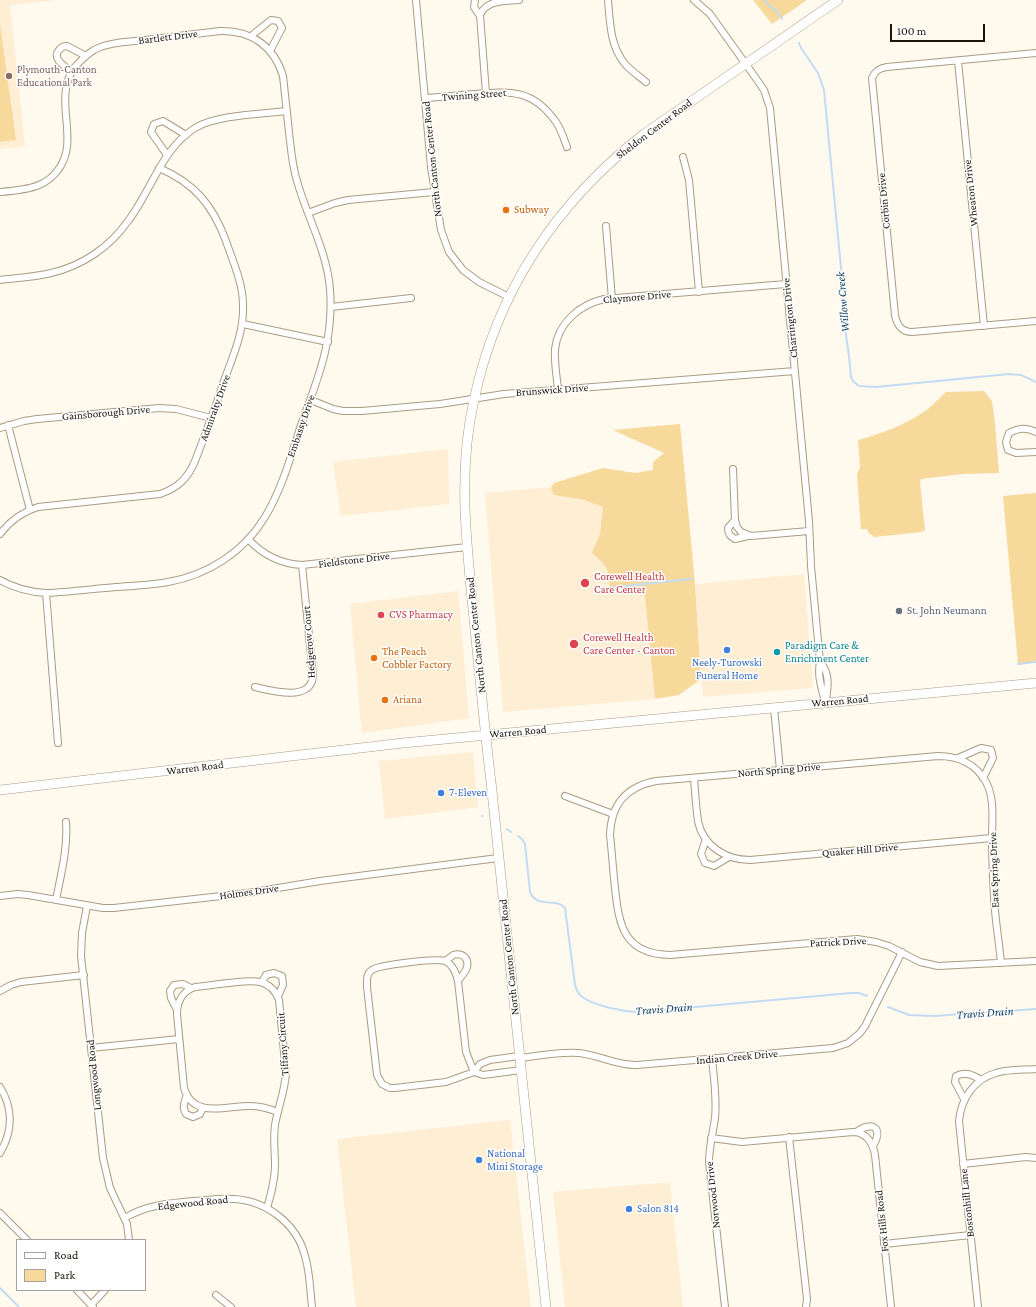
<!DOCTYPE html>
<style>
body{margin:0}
#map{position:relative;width:1036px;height:1307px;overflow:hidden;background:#fff9ee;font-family:"Crimson Pro",serif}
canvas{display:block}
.legend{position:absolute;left:16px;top:1239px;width:130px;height:52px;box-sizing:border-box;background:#fff;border:1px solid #a4a29e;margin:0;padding:5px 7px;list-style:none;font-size:12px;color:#1b160c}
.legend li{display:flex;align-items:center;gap:8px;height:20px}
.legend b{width:20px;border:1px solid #a4a29e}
.scale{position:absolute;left:890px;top:24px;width:95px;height:18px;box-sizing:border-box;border:2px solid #1b160c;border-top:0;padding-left:5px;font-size:12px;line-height:14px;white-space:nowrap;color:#1b160c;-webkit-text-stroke:3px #fff;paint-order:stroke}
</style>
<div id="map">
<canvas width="1036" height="1307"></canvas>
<ul class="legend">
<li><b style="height:5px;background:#fff"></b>Road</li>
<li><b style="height:11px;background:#f8d99c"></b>Park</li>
</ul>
<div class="scale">100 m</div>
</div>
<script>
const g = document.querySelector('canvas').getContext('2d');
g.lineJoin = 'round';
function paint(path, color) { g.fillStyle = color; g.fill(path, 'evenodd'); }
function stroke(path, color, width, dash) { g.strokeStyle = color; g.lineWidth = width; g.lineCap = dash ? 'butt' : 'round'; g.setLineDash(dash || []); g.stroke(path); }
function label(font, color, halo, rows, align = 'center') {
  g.font = font + ' "Crimson Pro",serif'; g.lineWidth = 3; g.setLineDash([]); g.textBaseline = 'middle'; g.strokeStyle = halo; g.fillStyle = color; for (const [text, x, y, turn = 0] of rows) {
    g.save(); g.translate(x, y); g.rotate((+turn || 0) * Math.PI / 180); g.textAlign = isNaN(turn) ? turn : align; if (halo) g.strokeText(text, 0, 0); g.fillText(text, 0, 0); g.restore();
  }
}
const built = new Path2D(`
 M 0,0 L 59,0 L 10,5 L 25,146 L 0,149 Z
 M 448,449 L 449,504 L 341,516 L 333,462 Z
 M 601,483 L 610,590 L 644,587 L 655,699 L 503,712 L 485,493 Z
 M 804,574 L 813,688 L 703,697 L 695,584 Z
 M 458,591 L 469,718 L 362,733 L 350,604 Z
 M 473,752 L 478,807 L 385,819 L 379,761 Z
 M 510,1120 L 531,1307 L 356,1307 L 337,1139 Z
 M 670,1182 L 683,1307 L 565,1307 L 553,1192 Z`);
const green = new Path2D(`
 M 753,0 L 807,0 L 772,24 Z
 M 0,24 L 16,140 L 0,142 Z
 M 984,391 L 992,401 L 995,423 L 999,473 L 962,474 L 921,479 L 920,483 L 925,530 L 921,532 L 875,537 L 869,533 L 867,529 L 861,529 L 857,475 L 860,467 L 858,440 C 880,434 903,426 922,413 C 931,408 938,399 946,392 Z
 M 680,424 L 695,584 L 701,679 L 679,695 L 655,699 L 644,587 L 610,590 C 608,567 609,568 592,553 L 600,534 L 603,507 L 585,500 L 554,495 L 551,488 L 554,483 L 603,468 L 635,473 L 653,470 L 653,462 L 664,453 L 613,430 Z
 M 1036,493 L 1036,662 L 1018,664 L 1003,496 Z`);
const stream = new Path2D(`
 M 765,0 L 768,5 L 777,11 L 782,19
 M 799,43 L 801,48 L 818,73 L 824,90 L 845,310 L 845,328 L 849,356 L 851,377 L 853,381 L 859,386 L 876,387 L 1009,374 L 1021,375 L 1036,382
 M 615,587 L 691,579
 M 1018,664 L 1036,662
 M 482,816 L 483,816
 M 507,829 L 511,832
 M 518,836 L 522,839 L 525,844 L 530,892 C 537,909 556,897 565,908 L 575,985 C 576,989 578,993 581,996 C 593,1006 625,1012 640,1012 L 851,993 L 859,993 L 867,996
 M 888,1007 L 909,1015 L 934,1016 L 1036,1009
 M 0,1288 L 19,1307`);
const minor = new Path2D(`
 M 416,0 L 431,167 L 441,230 L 449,252 L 463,270 L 479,282 L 509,297
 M 475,0 L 474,7 L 480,16
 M 608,0 C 610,22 610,46 625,64 C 631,71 639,76 646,82
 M 694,0 L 710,14 L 755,77 L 764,90 L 770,108 L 809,521 L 811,566 L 820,662 C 817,676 822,689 825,702
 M 251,36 L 271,20 L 278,21 L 282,28 L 270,51
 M 1036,53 L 887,67 C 879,68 875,71 872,78 L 895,315 C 897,325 901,332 912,332 L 1036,321
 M 958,61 L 984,326
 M 72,72 C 66,67 51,59 59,50 C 61,47 64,46 67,46 L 86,56
 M 486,93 L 480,15 C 486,0 505,1 519,0
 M 425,98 C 442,97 458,95 474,94 C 511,91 533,89 556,122 C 561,129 564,139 567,147
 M 167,155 L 151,132 L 154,124 L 163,121 L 186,135
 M 683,157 L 689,180 L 699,292
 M 0,192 C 13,191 27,190 39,185 C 46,182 53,177 58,170 C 81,140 52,100 74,68 C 80,61 86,55 94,50 C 109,42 128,42 145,40 C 170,37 195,34 220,31 C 251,30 274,46 283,76 C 285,95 287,114 289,132 C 291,149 292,165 297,181 C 307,217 327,251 330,289 C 334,341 318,378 301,425 C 291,456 282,489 265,517 C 244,552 208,575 168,582 C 151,585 133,586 116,587 C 92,589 69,592 46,593 C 29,592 14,588 0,580
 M 308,213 L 335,203 L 348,200 L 434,192
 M 606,226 L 612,299
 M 0,280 C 17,278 35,277 51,273 C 82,266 110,247 128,221 C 137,210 143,197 150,185 C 162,163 173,142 195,128 C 216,115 261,114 287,111
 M 331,307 L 411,298
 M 243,324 L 328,342
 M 558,390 C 557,377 554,363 555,349 C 558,323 579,305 604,299 L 786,284
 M 311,400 L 333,409 L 343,411 L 362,411 L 440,404 L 504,394 L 795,371
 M 8,425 L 30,510
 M 0,428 L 24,421 L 37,419 L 159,408 L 176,409 L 211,418
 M 1036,432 C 1026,427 1019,428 1009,433 L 1006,442 L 1008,450 L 1016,453 L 1036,452
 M 733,469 L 735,520 L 737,527 L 741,532 L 751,536 L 809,531
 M 735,520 L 728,528 C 728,534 730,536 735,539 L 748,536
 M 0,534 C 10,521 22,512 38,507 L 160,494 C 178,488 188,478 195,461 C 206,433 216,406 225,378 C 234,354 244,331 243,305 C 243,283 233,262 226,241 C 213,206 195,183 159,168
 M 248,539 C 263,555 281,564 302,565 L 467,547
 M 46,593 L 58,743
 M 820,662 C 830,672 828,687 826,700
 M 255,687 C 272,691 311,702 313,676 L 302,565
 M 774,708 L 780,770
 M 958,758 L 981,748 L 991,750 L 993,758 L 983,778
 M 694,778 C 695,792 696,807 698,821 C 703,846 726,860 750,860 L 992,838
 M 565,796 L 613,814
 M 706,839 L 701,854 L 705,863 L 714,866 L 729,857
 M 0,896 L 18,894 L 28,895 L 103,908 L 114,908 L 248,893 L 320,881 L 498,858
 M 56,900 C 61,874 68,848 66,822
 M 87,906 L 82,933 L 81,956 L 103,1158 L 110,1188 L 127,1224 L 129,1240
 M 445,961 C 448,959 451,957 453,955 C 462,952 469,958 467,967 C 466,972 461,976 458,981
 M 1001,963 C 999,941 995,919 994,897 C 993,877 992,858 992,839 C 992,820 995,799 986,782 C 976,764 958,756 938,756 L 656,781 C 625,787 611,805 610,835 C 612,853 613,870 615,888 C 619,926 624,954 670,955 L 857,939 L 876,942 L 889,946 L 920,962 L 938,966 L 1036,961
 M 262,982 L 266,975 L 274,973 L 282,976 L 283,985 L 278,996
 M 0,991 L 11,985 L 21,982 L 84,975
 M 177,1010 L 171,998 L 170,991 L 174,985 L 183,984 L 191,988
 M 91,1048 L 179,1039
 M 520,1058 C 539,1056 560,1051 579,1053 C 599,1055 617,1066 637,1065 L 833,1048 L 848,1043 L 860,1033 L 865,1026 L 902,952
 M 712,1059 C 714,1078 717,1099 715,1118 C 713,1133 709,1147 709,1162 L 725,1307
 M 474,1072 L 466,1052 L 458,981 C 456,973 453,964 445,961 C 437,958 378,965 372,970 C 366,974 367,980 367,987 L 377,1075 L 382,1084 L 390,1088 L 395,1088 L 446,1082 L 474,1072 L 483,1075 L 521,1070
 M 474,1072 L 480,1064 L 490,1060 L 519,1056
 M 0,1087 C 13,1108 13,1131 0,1153
 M 187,1095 C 184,1103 182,1107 186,1114 L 193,1117 L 200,1114 L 203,1108
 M 964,1099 L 955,1082 L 956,1076 C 965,1071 973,1075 981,1080
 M 856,1132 C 872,1121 884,1127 873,1146
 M 789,1137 L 807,1299 L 806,1307
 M 711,1138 L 742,1142 L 853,1132 C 866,1132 873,1143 875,1155 L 891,1307
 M 963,1164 L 1026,1157 L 1036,1158
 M 267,1208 C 271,1194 275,1180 275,1165 C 275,1152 273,1138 275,1125 C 278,1107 285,1091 286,1073 L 279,1000 C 270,976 250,981 229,983 C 218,984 206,986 195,987 C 183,991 177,1001 177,1014 L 184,1088 C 193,1120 228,1105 251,1106 C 261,1106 270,1109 278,1112
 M 0,1213 L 27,1240
 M 125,1218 C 145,1205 171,1203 195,1201 C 208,1200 221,1198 234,1199 C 267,1201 297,1224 305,1256 C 310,1272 310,1290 312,1307
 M 884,1244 L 971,1235
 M 77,1290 L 93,1307
 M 216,1295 L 231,1307
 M 91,1305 L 105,1290
 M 978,1307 L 959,1121 C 961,1099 974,1079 996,1073 C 1008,1069 1023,1070 1036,1069`);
const secondary = new Path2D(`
 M 0,790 L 403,743 L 1036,683
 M 546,1307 C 527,1132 510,957 491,782 C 484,725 479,667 473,609 C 466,538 458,470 474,400 C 497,291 557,202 644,134 L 838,0`);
const markers = [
 [9,76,4,"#8d6e63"],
 [506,210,4,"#e8710a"],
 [585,583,5,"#e0444e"],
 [899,611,4,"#6b7280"],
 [381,615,4,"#e0444e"],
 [574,644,5,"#e0444e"],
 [727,650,4,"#3f7fe0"],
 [777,652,4,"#0f9aa8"],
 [374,658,4,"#e8710a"],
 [385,700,4,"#e8710a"],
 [441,793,4,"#3f7fe0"],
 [479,1160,4,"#3f7fe0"],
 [629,1209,4,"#3f7fe0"]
];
const streetNames = [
 ["Bartlett Drive",168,37,-7],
 ["Twining Street",474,95,-4],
 ["Sheldon Center Road",654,129,-37],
 ["North Canton Center Road",432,159,-96],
 ["Wheaton Drive",971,193,-96],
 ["Corbin Drive",884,201,-95],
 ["Claymore Drive",637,297,-5],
 ["Charrington Drive",790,318,-96],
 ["Brunswick Drive",552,390,-4],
 ["Admiralty Drive",215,408,-70],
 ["Gainsborough Drive",106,413,-5],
 ["Embassy Drive",301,426,-71],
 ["Fieldstone Drive",354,560,-7],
 ["North Canton Center Road",476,635,-96],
 ["Hedgerow Court",309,642,-94],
 ["Warren Road",840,701,-5],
 ["Warren Road",518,732,-5],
 ["Warren Road",195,768,-7],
 ["North Spring Drive",779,770,-5],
 ["Quaker Hill Drive",860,850,-5],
 ["East Spring Drive",994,870,-92],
 ["Holmes Drive",249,892,-8],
 ["Patrick Drive",838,942,-3],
 ["North Canton Center Road",509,957,-96],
 ["Tiffany Circuit",283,1044,-94],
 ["Indian Creek Drive",737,1057,-5],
 ["Longwood Road",94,1075,-96],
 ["Norwood Drive",713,1195,-96],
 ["Edgewood Road",193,1203,-6],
 ["Bostonhill Lane",967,1203,-96],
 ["Fox Hills Road",882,1221,-96]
];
const educationNames = [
 ["Plymouth-Canton",17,70],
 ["Educational Park",17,83]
];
const foodNames = [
 ["Subway",514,210],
 ["The Peach",382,652],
 ["Cobbler Factory",382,665],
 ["Ariana",393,700]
];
const healthNames = [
 ["Corewell Health",594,577],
 ["Care Center",594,590],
 ["CVS Pharmacy",389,615],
 ["Corewell Health",583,638],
 ["Care Center - Canton",583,651]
];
const worshipNames = [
 ["St. John Neumann",907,611]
];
const cultureNames = [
 ["Paradigm Care &",785,646],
 ["Enrichment Center",785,659]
];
const shopNames = [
 ["Neely-Turowski",727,663,"center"],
 ["Funeral Home",727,676,"center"],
 ["7-Eleven",449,793],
 ["National",487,1154],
 ["Mini Storage",487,1167],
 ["Salon 814",637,1209]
];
const waterNames = [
 ["Willow Creek",843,302,-95],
 ["Travis Drain",664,1009,-4],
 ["Travis Drain",985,1013,-4]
];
paint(built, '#feefd4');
paint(green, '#f8d99c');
stroke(stream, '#c3dcf3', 2);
stroke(minor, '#a99c83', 8);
stroke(secondary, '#a99c83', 10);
stroke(minor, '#fff', 6);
stroke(secondary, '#fff', 9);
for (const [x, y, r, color] of markers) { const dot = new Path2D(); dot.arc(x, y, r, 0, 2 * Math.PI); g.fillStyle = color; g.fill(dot); stroke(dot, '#fff', 1.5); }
label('11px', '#1b160c', '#fff', streetNames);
label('11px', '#785e54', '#fff', educationNames, 'left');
label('11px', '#c56008', '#fff', foodNames, 'left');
label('11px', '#be3a42', '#fff', healthNames, 'left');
label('11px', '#5b616d', '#fff', worshipNames, 'left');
label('11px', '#0d838f', '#fff', cultureNames, 'left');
label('11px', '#366cbe', '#fff', shopNames, 'left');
label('italic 12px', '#083a5d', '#fff', waterNames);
</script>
